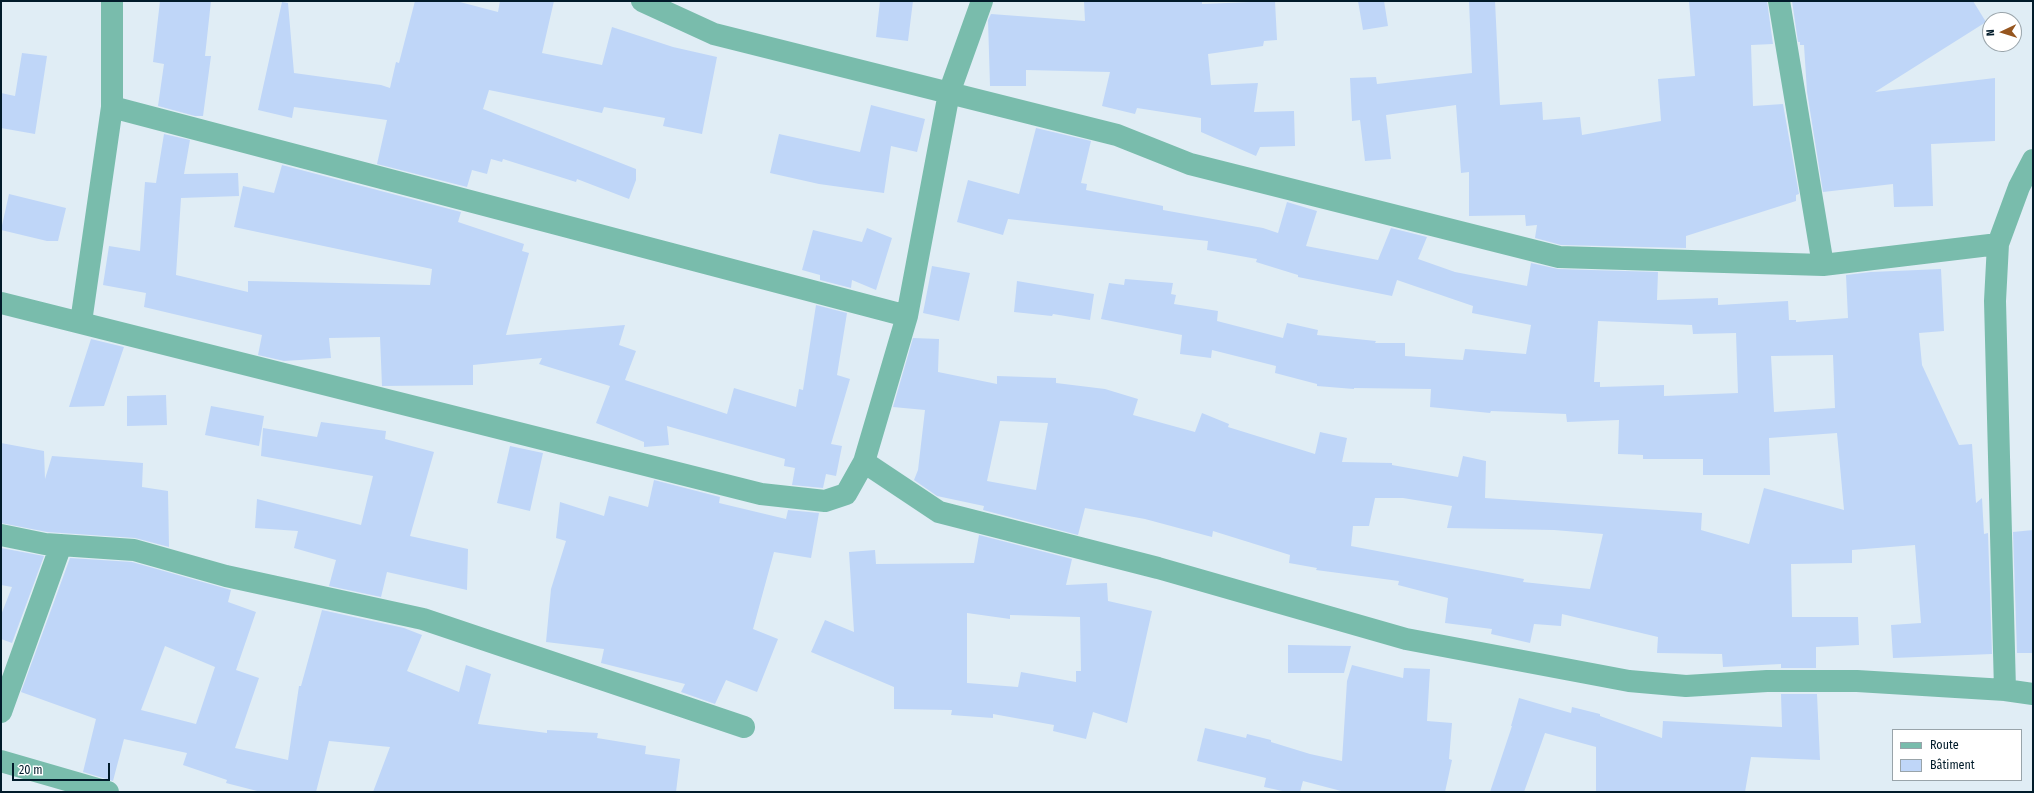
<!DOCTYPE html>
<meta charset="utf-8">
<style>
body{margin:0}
#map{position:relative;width:2034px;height:793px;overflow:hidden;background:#e0edf5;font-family:"Fira Sans Condensed",sans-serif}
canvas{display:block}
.frame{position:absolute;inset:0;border:2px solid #011b2a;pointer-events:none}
.legend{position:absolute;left:1892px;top:729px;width:130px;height:52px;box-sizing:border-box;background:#fff;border:1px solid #99a4aa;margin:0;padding:5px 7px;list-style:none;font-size:12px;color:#011b2a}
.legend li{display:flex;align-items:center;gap:8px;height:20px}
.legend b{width:20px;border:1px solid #99a4aa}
.north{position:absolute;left:1982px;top:12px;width:40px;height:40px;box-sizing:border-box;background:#fff;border:1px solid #99a4aa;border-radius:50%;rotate:266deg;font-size:11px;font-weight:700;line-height:16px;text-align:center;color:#011b2a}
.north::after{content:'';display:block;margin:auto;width:14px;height:18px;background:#96561f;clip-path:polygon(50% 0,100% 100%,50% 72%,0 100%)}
.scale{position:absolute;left:12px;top:763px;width:98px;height:18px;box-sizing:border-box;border:2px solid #011b2a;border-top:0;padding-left:5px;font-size:12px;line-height:14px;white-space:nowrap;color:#011b2a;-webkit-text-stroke:3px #fff;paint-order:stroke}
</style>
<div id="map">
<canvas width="2034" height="793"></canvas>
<div class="frame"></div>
<ul class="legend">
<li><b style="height:5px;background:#79bcac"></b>Route</li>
<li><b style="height:11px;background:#bfd6f8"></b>Bâtiment</li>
</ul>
<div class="north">N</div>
<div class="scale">20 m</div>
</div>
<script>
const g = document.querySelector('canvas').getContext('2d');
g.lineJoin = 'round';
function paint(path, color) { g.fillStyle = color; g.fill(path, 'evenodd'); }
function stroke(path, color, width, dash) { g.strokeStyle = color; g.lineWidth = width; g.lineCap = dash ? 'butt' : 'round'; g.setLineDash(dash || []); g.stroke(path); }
const building = new Path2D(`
 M 160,1 L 211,1 L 205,56 L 211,56 L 203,116 L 195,116 L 158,106 L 164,64 L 153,62 Z
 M 415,1 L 456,1 L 498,12 L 500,1 L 554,1 L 542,53 L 602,65 L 612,27 L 673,47 L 717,57 L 702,134 L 663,126 L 665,118 L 604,107 L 602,113 L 489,90 L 483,109 L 636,169 L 636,180 L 629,199 L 577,179 L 576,182 L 503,159 L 502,162 L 491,159 L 487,174 L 472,170 L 467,187 L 377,164 L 387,120 L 294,107 L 292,118 L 258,110 L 282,2 L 288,3 L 294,73 L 381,85 L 390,88 L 396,62 L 399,63 Z
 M 880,1 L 913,1 L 908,41 L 876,37 Z
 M 1084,1 L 1202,1 L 1202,4 L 1275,1 L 1277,40 L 1264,41 L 1263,46 L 1208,54 L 1211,85 L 1258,83 L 1254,112 L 1294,111 L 1295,146 L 1260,147 L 1256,156 L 1201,132 L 1201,118 L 1137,108 L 1135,114 L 1102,106 L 1110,72 L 1026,70 L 1026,86 L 990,86 L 988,20 L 991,14 L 1085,21 Z
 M 1358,1 L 1384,1 L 1388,26 L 1363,30 Z
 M 1469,1 L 1495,1 L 1500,105 L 1542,102 L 1543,120 L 1580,117 L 1582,135 L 1661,121 L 1658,79 L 1695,76 L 1689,1 L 1767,1 L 1773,44 L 1751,45 L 1753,106 L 1783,104 L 1799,194 L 1796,195 L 1796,201 L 1686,236 L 1686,248 L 1561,245 L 1535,238 L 1537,225 L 1526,226 L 1525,215 L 1469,216 L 1469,172 L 1461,173 L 1456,105 L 1386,115 L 1391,159 L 1365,161 L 1360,120 L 1352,121 L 1350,78 L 1376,77 L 1377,84 L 1472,73 Z
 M 1792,1 L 1973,1 L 1986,22 L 1875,92 L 1995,78 L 1995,141 L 1931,144 L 1933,206 L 1894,207 L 1893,184 L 1823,192 L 1807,92 L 1804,45 L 1800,45 L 1800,42 L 1798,42 Z
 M 22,53 L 47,56 L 35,134 L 1,128 L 1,93 L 15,96 Z
 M 871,105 L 925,119 L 917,152 L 891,146 L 884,193 L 819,184 L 770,173 L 779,134 L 860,152 Z
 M 1036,128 L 1091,141 L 1081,183 L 1087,184 L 1086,190 L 1163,206 L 1163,210 L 1263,228 L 1278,233 L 1287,202 L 1317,211 L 1306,246 L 1378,260 L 1391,228 L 1427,237 L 1418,259 L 1455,272 L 1527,286 L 1531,263 L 1558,269 L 1658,272 L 1657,300 L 1718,298 L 1718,305 L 1788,301 L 1789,320 L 1796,320 L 1796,322 L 1848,318 L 1846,275 L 1871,272 L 1941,269 L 1944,331 L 1919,333 L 1922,365 L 1959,445 L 1972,444 L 1976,503 L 1982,498 L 1984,534 L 1988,533 L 1992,654 L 1893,658 L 1891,625 L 1921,623 L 1915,545 L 1852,550 L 1852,563 L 1791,564 L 1792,617 L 1858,617 L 1859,645 L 1816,647 L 1816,668 L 1781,668 L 1781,664 L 1723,667 L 1722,654 L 1657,653 L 1658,637 L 1562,614 L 1561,626 L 1534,624 L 1530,643 L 1491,634 L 1492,629 L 1445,623 L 1448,598 L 1398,585 L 1399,581 L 1316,570 L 1317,568 L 1289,563 L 1290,555 L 1213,531 L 1212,537 L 1145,519 L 1085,508 L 1078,535 L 983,510 L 984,506 L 937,496 L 914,480 L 918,470 L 925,410 L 893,407 L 913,338 L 939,339 L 938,372 L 997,384 L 997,376 L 1056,378 L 1056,383 L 1105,389 L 1138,399 L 1133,415 L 1195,432 L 1202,413 L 1229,424 L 1228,427 L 1315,454 L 1320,432 L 1347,438 L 1342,462 L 1392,463 L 1392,465 L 1458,477 L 1463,456 L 1486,461 L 1485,498 L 1702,513 L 1701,530 L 1749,544 L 1764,488 L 1844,510 L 1837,433 L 1769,438 L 1770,475 L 1703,475 L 1703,459 L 1643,459 L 1643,455 L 1618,454 L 1619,420 L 1567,422 L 1566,414 L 1491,411 L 1490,413 L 1430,407 L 1431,389 L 1354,388 L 1354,389 L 1317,386 L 1317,384 L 1275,373 L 1276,366 L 1212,350 L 1211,358 L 1180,354 L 1182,335 L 1101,319 L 1109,283 L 1124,285 L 1125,279 L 1173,283 L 1171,294 L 1176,295 L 1174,304 L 1218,311 L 1217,321 L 1283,338 L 1287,323 L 1318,330 L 1317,335 L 1376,341 L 1375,343 L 1405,343 L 1405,356 L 1463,360 L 1465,349 L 1526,354 L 1531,325 L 1472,313 L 1473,306 L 1397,280 L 1392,296 L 1298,277 L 1298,275 L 1256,262 L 1257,259 L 1207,250 L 1208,241 L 1008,219 L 1003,235 L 957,222 L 968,180 L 1019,194 ZM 1598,321 L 1692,325 L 1693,334 L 1736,333 L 1738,393 L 1664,396 L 1664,385 L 1600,387 L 1600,382 L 1594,382 ZM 1833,355 L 1835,408 L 1774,412 L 1771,356 ZM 1000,421 L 1048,423 L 1036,490 L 987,481 ZM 1375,498 L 1403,498 L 1452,506 L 1447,528 L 1554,530 L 1603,534 L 1590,589 L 1523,582 L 1524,579 L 1351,546 L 1353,526 L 1369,526 Z
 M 164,134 L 190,140 L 184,174 L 238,173 L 239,196 L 181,198 L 176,275 L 248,292 L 248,281 L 430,285 L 432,269 L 234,227 L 243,186 L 274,193 L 282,165 L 461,212 L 458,222 L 524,244 L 522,251 L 529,253 L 506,335 L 625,325 L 619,345 L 636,351 L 625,380 L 727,414 L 734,388 L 796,407 L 799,389 L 803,390 L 816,305 L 847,313 L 837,375 L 850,379 L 831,444 L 842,446 L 836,476 L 826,474 L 823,488 L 792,485 L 795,468 L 784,466 L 785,459 L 667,426 L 669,445 L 644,447 L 644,442 L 596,423 L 610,386 L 539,364 L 542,358 L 473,365 L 473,385 L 382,386 L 380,337 L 329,338 L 331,358 L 284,361 L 258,355 L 262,335 L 144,307 L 146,293 L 103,285 L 109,246 L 140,251 L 145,182 L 156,183 Z
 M 9,194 L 66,208 L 58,241 L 47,241 L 1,230 Z
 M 867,228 L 892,238 L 876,290 L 852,280 L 851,288 L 820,280 L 820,275 L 802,270 L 813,230 L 862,242 Z
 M 932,266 L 970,273 L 959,321 L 923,313 Z
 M 1017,281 L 1094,294 L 1090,320 L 1053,314 L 1052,316 L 1014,312 Z
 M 91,339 L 124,347 L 104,406 L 69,407 Z
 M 166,395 L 167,425 L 127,426 L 127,396 Z
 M 211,406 L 264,416 L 259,446 L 205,435 Z
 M 321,422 L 386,431 L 385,439 L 434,452 L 410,536 L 468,549 L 467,590 L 387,572 L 381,597 L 329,586 L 336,560 L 294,548 L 298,531 L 255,528 L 257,499 L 361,525 L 373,476 L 261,456 L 263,428 L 317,437 Z
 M 1,443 L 44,451 L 45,479 L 52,456 L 143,463 L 142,487 L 168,491 L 169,547 L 135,538 L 47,532 L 1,523 Z
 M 510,446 L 543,453 L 530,511 L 497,503 Z
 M 654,480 L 720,497 L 719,503 L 786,519 L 788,510 L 819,513 L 811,558 L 774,552 L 753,629 L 778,639 L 757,692 L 726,680 L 715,704 L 681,692 L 685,684 L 601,663 L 604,649 L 546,642 L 551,589 L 566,541 L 556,538 L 560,502 L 604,516 L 609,496 L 648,507 Z
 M 2033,530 L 2033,653 L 2017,653 L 2013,532 Z
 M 979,535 L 1072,559 L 1066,585 L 1107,583 L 1108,601 L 1152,611 L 1127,723 L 1093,712 L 1086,739 L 1053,731 L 1054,725 L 993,714 L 993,718 L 951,715 L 952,710 L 894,709 L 894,687 L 811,652 L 825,620 L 854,632 L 849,552 L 875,550 L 876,564 L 974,563 ZM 967,613 L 1010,619 L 1010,615 L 1080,617 L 1081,671 L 1076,671 L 1076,682 L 1021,672 L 1018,687 L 967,683 Z
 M 1,548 L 44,556 L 12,643 L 1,639 L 1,615 L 12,587 L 1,585 Z
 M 70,558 L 132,562 L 231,590 L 228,602 L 256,612 L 236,670 L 259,678 L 235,748 L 288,760 L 299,686 L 301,686 L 322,610 L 404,628 L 422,635 L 407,671 L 459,692 L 466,665 L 491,674 L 478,724 L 547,733 L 547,730 L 598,733 L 597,738 L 646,746 L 645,754 L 680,759 L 676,792 L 373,792 L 390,747 L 329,741 L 316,792 L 261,792 L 226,783 L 227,780 L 183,765 L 187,753 L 124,739 L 113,781 L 83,772 L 96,719 L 21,692 ZM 165,646 L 215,667 L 196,724 L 141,710 Z
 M 1288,645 L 1351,646 L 1344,673 L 1288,673 Z
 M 1352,665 L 1403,678 L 1404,668 L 1430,669 L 1427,721 L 1452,723 L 1449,759 L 1452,760 L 1445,792 L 1345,792 L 1303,781 L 1300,792 L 1287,792 L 1264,787 L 1266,778 L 1197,761 L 1205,728 L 1246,738 L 1247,734 L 1271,740 L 1271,742 L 1310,754 L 1342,761 L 1347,681 Z
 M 1781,694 L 1817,694 L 1820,760 L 1751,757 L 1745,792 L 1596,792 L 1596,747 L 1545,733 L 1524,792 L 1490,792 L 1512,726 L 1511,726 L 1519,698 L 1571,713 L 1572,707 L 1600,714 L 1600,716 L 1662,738 L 1663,721 L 1782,727 Z`);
const minor = new Path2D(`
 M 642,1 L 714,34 L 1117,135 L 1190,164 L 1559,257 L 1823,265 L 1998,244
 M 1779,1 L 1823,265
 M 112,107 L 907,316
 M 1,303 L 761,494 L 825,501 L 846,494 L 864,462 L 907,316 L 949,93 L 982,1
 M 81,322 L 112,107 L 112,1
 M 864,462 L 939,512 L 1158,568 L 1406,639 L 1629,681 L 1686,686 L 1767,681 L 1857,681 L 2005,690 L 2033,694
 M 1,535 L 45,544 L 134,550 L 226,576 L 423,619 L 744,727
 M 2005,690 L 1995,301 L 1998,244 L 2019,187 L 2033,160
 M 1,712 L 61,545
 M 1,761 L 108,792`);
paint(building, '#bfd6f8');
stroke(minor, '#79bcac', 22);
</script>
